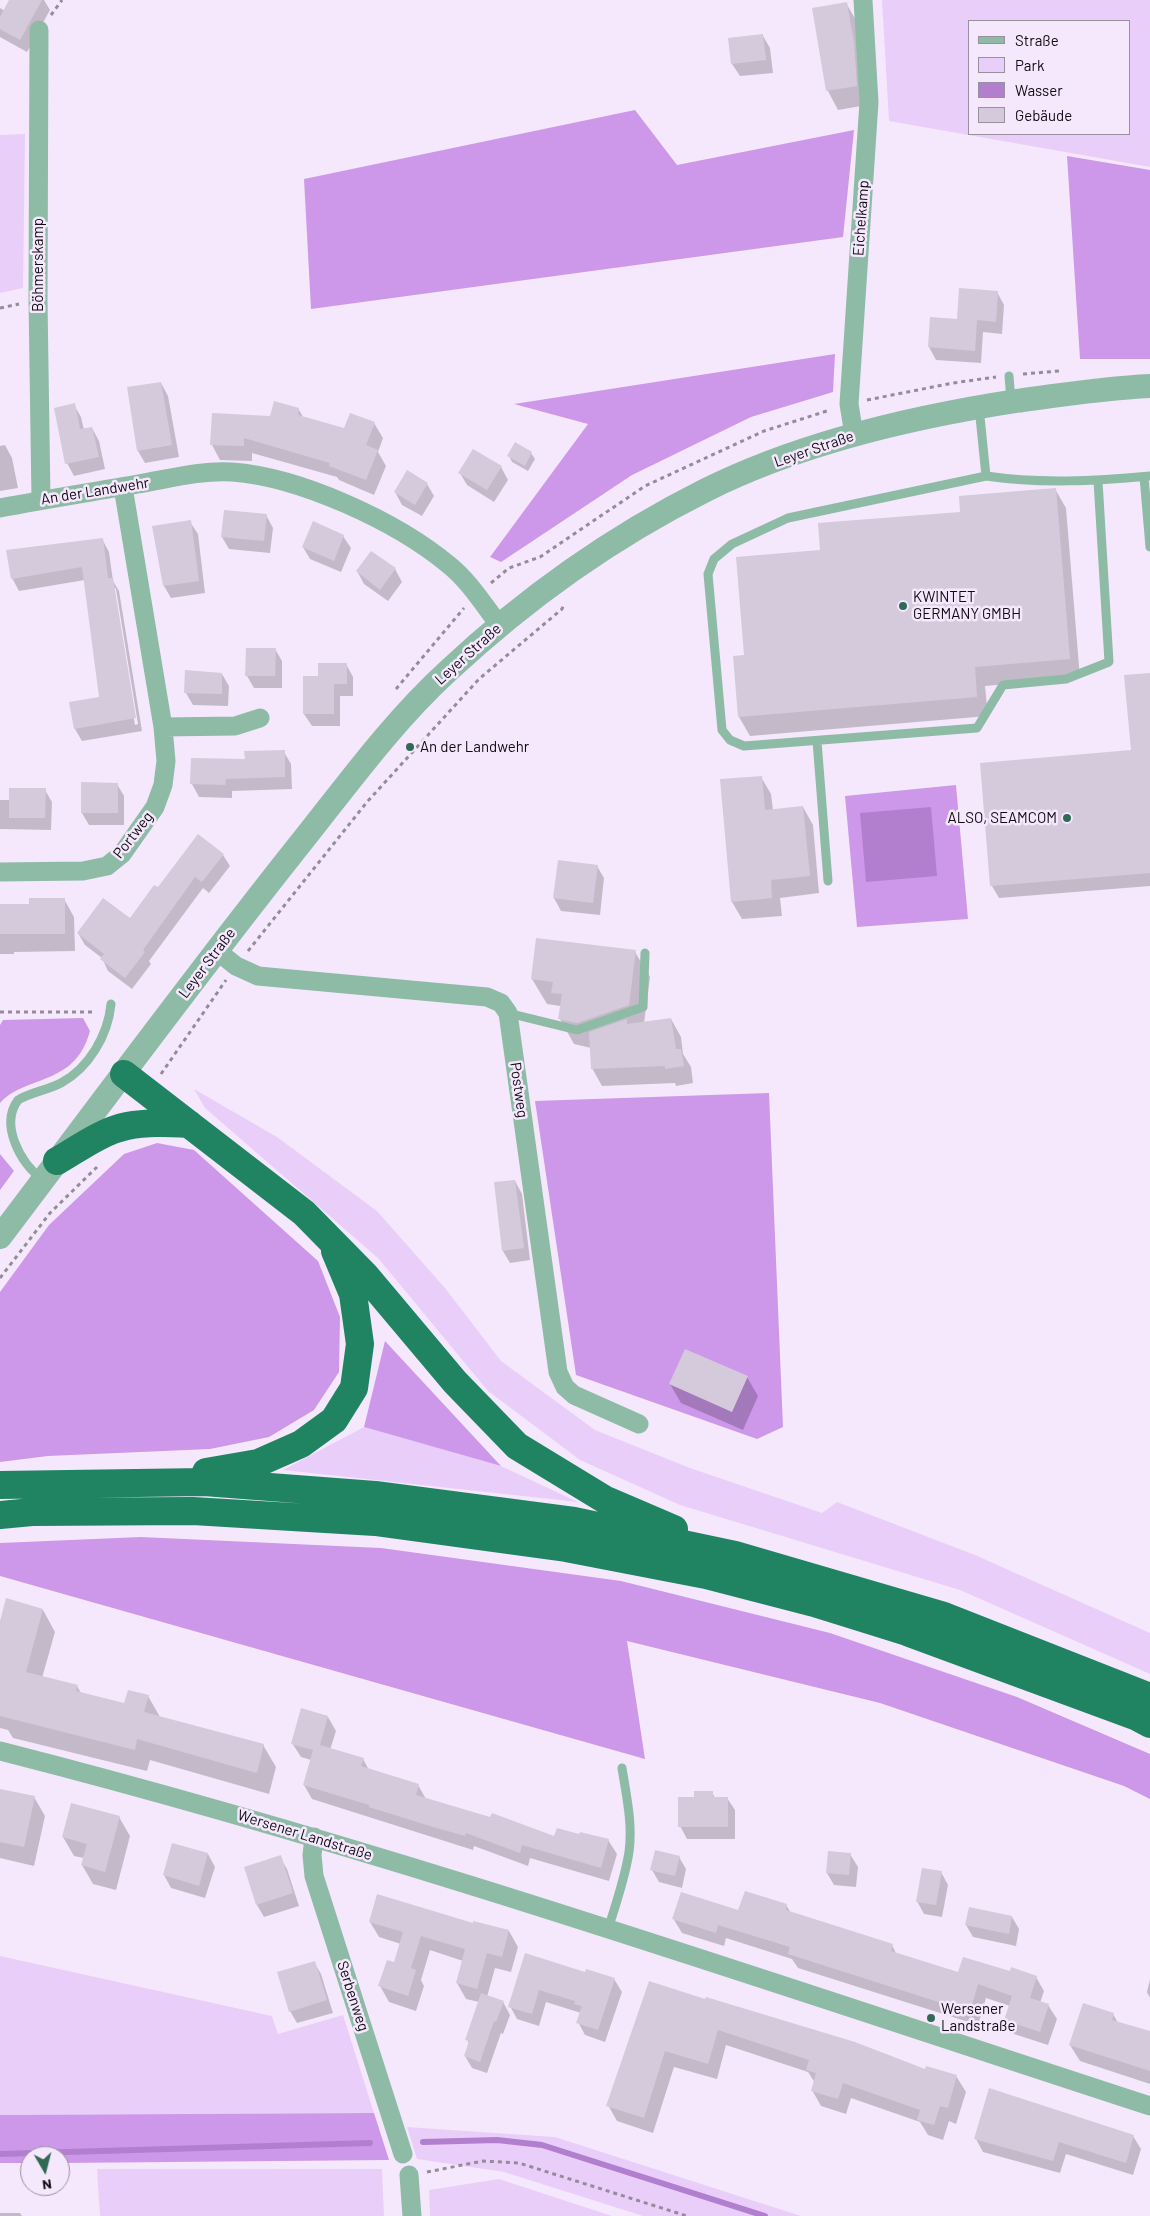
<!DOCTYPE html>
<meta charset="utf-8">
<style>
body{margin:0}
#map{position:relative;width:1150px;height:2216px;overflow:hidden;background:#f5e8fc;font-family:Barlow,sans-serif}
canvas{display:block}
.legend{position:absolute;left:968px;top:20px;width:162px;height:115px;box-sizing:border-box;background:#f5e8fc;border:1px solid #99909e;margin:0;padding:6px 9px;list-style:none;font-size:15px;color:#0f0b11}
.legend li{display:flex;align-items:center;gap:10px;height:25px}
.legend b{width:25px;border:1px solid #99909e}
.north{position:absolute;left:20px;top:2146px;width:50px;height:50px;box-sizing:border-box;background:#f5e8fc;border:1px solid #99909e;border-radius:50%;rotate:172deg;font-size:14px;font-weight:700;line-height:20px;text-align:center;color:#0f0b11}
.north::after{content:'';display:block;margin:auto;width:18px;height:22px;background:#306a53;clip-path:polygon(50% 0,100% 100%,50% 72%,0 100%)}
</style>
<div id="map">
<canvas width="1150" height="2216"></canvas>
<ul class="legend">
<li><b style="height:6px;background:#8ebba6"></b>Straße</li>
<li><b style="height:14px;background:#eacefa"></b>Park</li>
<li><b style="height:14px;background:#b27fce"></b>Wasser</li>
<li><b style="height:14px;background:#d5c9dc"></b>Gebäude</li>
</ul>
<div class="north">N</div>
</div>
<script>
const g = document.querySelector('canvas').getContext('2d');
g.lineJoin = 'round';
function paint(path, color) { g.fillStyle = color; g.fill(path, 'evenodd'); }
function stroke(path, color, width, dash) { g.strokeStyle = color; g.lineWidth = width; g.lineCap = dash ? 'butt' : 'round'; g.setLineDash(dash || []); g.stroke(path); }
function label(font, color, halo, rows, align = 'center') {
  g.font = font + ' Barlow,sans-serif'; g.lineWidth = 5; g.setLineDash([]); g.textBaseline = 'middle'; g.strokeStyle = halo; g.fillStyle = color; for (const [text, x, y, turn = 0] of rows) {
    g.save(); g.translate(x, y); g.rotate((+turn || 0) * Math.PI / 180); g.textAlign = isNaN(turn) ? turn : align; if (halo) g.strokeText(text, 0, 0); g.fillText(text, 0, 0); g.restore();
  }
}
const green = new Path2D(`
 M 882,0 L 1150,0 L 1150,167 L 889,121 ZM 969,21 L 1129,21 L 1129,134 L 969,134 Z
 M 25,134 L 23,288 L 0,293 L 0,135 Z
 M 194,1089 L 277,1137 L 377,1211 L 445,1288 L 501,1361 L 595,1430 L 690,1468 L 822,1513 L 837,1502 L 975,1555 L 1150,1633 L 1150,1674 L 960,1590 L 680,1505 L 580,1460 L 488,1391 L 378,1258 L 205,1108 Z
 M 364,1427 L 501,1466 L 578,1502 L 283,1470 Z
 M 0,1956 L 272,2016 L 278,2034 L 343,2015 L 374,2113 L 0,2115 Z
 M 407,2127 L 555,2137 L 801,2216 L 643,2216 L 504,2172 L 417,2159 Z
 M 97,2169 L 382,2169 L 384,2216 L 100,2216 Z
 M 499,2179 L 612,2216 L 430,2216 L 429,2190 Z`);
const forest = new Path2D(`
 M 635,110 L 677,165 L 854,130 L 843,237 L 311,309 L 304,179 Z
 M 1067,156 L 1150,170 L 1150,359 L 1080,359 Z
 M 835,354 L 833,392 L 751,417 L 632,475 L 501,562 L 490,557 L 588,424 L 514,404 Z
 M 956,785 L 968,919 L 857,927 L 845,796 Z
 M 83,1018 L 90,1031 C 80,1066 61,1073 29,1085 C 17,1090 9,1093 0,1103 L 0,1025 L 3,1020 Z
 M 769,1093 L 783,1427 L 757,1439 L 576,1375 L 535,1101 Z
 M 157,1143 L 194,1150 L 318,1261 L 340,1317 L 339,1372 L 314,1410 L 269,1437 L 210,1449 L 48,1456 L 0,1462 L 0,1292 L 49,1225 L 124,1154 Z
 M 0,1154 L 14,1171 L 0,1190 Z
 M 385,1341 L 501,1466 L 364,1427 Z
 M 141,1537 L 381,1548 L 621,1581 L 830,1633 L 1017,1697 L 1150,1754 L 1150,1799 L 1124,1786 L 880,1703 L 627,1641 L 645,1759 L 0,1576 L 0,1543 Z
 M 374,2113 L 389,2160 L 60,2163 L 60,2156 L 30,2156 L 30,2163 L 0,2163 L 0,2115 Z`);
const water = new Path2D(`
 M 931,807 L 937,876 L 866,882 L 860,813 Z`);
const shadow = new Path2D(`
 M 11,0 L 44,0 L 50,10 L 27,52 L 0,37 L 0,8 L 5,11 Z
 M 846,3 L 857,22 L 867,105 L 838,110 L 828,91 L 814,9 Z
 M 763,36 L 770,48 L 773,73 L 740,76 L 732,64 L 730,39 Z
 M 997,292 L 1004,305 L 1002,334 L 983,332 L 981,363 L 936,360 L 929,347 L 931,318 L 958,320 Z
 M 161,383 L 168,396 L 179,457 L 145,463 L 138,451 Z
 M 74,405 L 81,417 L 84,430 L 92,428 L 99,441 L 105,469 L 74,476 L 67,463 Z
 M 299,410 L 303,417 L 345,430 L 374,423 L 383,438 L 378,452 L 386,466 L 374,495 L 339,480 L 337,477 L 252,453 L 252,461 L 220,460 L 212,445 L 271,418 Z
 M 5,445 L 12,458 L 18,488 L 0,491 L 0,446 Z
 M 531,453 L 535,459 L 528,471 L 512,462 L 509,456 Z
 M 501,467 L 508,480 L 494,502 L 467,485 L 460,473 Z
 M 427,484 L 434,496 L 422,516 L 402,505 L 395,492 Z
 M 1055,489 L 1066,508 L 1080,678 L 985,686 L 988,716 L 750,736 L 739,717 L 745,656 L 821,552 Z
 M 266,515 L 273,528 L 270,553 L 229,549 L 222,537 Z
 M 190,522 L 198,534 L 205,593 L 171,598 L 164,586 L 153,527 Z
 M 343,536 L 351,548 L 341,572 L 310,559 L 303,547 Z
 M 102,539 L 109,552 L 113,581 L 119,591 L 142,731 L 82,741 L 75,729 L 100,698 L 85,580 L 19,591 L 12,578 ZM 113,586 L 116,589 L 138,724 L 135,725 Z
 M 395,569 L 402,582 L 388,601 L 364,584 L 357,571 Z
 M 275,649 L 282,661 L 282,688 L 254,688 L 247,676 Z
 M 346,664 L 353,677 L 353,696 L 340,696 L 340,726 L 312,726 L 304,714 L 319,678 Z
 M 222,674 L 229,686 L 228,706 L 193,705 L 186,693 Z
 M 1150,674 L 1150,886 L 999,898 L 992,886 L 982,764 L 1132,751 Z
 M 284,752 L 291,764 L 292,789 L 232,791 L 232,798 L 199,797 L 192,784 L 192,759 L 246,760 Z
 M 761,777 L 771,794 L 773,810 L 803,807 L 813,825 L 819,893 L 780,898 L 782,916 L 742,919 L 732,902 Z
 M 117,784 L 124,796 L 124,825 L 89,825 L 82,813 Z
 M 45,790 L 52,802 L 51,830 L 0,829 L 0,800 L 10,800 Z
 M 223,855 L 230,866 L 209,893 L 203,888 L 149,961 L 151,964 L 132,989 L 108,971 L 102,958 L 85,945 L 78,933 L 130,920 L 158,889 Z
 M 597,866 L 604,878 L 600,915 L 561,911 L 554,898 Z
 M 64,899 L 74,917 L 75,951 L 14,952 L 14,954 L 0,954 L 0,906 L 30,905 Z
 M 635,952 L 650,977 L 644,1023 L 671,1019 L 681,1037 L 683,1054 L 691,1067 L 693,1083 L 676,1086 L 675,1083 L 602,1086 L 592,1068 L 591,1048 L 574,1044 L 560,1019 L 560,1006 L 547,1004 L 532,979 Z
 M 515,1181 L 522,1194 L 530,1260 L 510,1263 L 503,1251 Z
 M 747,1377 L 758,1396 L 743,1430 L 681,1403 L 670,1384 Z
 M 43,1610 L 55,1632 L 42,1678 L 77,1686 L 81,1693 L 125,1704 L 148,1696 L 160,1717 L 263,1745 L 276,1767 L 269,1794 L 150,1760 L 147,1771 L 13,1738 L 8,1730 L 0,1728 L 0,1625 Z
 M 328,1717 L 336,1731 L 330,1750 L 363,1759 L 369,1770 L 418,1785 L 426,1799 L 555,1838 L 580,1836 L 608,1840 L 617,1854 L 609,1881 L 530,1858 L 528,1866 L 474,1846 L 473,1850 L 312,1799 L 304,1785 L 311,1760 L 301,1757 L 292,1743 Z
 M 0,1790 L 34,1797 L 45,1816 L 34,1866 L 0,1858 Z
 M 712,1792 L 715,1798 L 727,1798 L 735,1810 L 735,1839 L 687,1839 L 680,1826 L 695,1798 Z
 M 119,1817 L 130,1836 L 116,1890 L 93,1884 L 82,1865 L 84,1858 L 74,1856 L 63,1837 Z
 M 208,1854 L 215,1867 L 205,1898 L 171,1888 L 164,1875 Z
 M 850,1854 L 858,1867 L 856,1887 L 834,1885 L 827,1873 Z
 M 280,1857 L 287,1869 L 299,1906 L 264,1917 L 257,1905 Z
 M 679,1857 L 686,1869 L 682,1888 L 659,1882 L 652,1870 Z
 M 941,1872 L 948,1885 L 942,1917 L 924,1914 L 917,1901 Z
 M 786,1905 L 791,1913 L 892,1945 L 897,1955 L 959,1974 L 1010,1973 L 1036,1977 L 1044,1991 L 1040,2003 L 1048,2005 L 1057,2019 L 1048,2045 L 1014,2034 L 1006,2020 L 1010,2006 L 986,1998 L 978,2025 L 798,1968 L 792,1959 L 726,1938 L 724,1946 L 682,1933 L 673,1918 Z
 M 1012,1917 L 1019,1929 L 1016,1946 L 973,1937 L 966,1925 Z
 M 370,1922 L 473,1925 L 474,1922 L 509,1931 L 518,1947 L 511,1972 L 495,1968 L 487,1997 L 503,2002 L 510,2015 L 503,2034 L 501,2033 L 487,2073 L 472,2068 L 465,2056 L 469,2044 L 467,2039 L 479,2002 L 466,1999 L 457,1983 L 463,1961 L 430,1950 L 421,1980 L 424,1986 L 416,2011 L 389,2002 L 380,1986 L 395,1964 L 401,1944 L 379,1937 Z
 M 526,1955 L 586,1974 L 614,1979 L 622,1992 L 605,2042 L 585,2035 L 578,2022 L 581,2013 L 546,2002 L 539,2026 L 517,2019 L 510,2006 Z
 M 314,1962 L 321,1974 L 333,2013 L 297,2023 L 290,2011 Z
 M 1150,1979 L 1150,1998 L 1147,1992 Z
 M 650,1982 L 926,2070 L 956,2076 L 966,2092 L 956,2124 L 949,2121 L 943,2140 L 928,2135 L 920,2122 L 851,2098 L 846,2114 L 821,2106 L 812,2090 L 815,2083 L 808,2072 L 726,2045 L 717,2079 L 674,2067 L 653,2133 L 617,2121 L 608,2105 Z
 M 1113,2014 L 1118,2023 L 1150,2032 L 1150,2084 L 1080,2061 L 1070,2045 Z
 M 1133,2136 L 1141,2149 L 1133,2175 L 1066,2154 L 1060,2173 L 983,2152 L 976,2139 Z
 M 0,2213 L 20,2213 L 22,2216 L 0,2216 Z`);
const stream = new Path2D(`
 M 423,2142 L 497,2140 L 542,2145 L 765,2216
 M 0,2154 L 370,2143`);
const building = new Path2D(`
 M 9,0 L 42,0 L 20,40 L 0,29 L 0,17 Z
 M 847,2 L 854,43 L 857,86 L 826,91 L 812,8 Z
 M 763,34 L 766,60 L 731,64 L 728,38 Z
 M 959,288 L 998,291 L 996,322 L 977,320 L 975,351 L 928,347 L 930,317 L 957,319 Z
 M 161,382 L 172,445 L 137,451 L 127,387 Z
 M 274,401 L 299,408 L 298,415 L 344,428 L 350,413 L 375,422 L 366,445 L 378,450 L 366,480 L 329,466 L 330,463 L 244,438 L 244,446 L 210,445 L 212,413 L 270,416 Z
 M 75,403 L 80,429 L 92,427 L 99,457 L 65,464 L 54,408 Z
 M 515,442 L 532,452 L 525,466 L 507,456 Z
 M 473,449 L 502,466 L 487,490 L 458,473 Z
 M 407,470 L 428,483 L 415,505 L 394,492 Z
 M 1056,488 L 1070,659 L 975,667 L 977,697 L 738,717 L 733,656 L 744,655 L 736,557 L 820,550 L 818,523 L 960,512 L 959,496 Z
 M 224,510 L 267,514 L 264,541 L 221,537 Z
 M 191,520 L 199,581 L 163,586 L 152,526 Z
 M 313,521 L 344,535 L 334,561 L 302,547 Z
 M 103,538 L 108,578 L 113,578 L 136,718 L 74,729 L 69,702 L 99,697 L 82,567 L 11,579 L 6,550 Z
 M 371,551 L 396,568 L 380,590 L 356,571 Z
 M 246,648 L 276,648 L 275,676 L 245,676 Z
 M 318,663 L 347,663 L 347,684 L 334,684 L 334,714 L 303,714 L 303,676 L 318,676 Z
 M 185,670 L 222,673 L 222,694 L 184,693 Z
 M 1150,673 L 1150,873 L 990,886 L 980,763 L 1131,750 L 1124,675 Z
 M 285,750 L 285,777 L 226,779 L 225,785 L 190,784 L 191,758 L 245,759 L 244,751 Z
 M 762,776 L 765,810 L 803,806 L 810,876 L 771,880 L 772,898 L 731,902 L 720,779 Z
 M 81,782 L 118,783 L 118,813 L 81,813 Z
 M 9,788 L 46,788 L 45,818 L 9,818 Z
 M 198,834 L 224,854 L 202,882 L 195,877 L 143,950 L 145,952 L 125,978 L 100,959 L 104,954 L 77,933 L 103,898 L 130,918 L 154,885 L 158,887 Z
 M 558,860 L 598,865 L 593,903 L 553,898 Z
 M 29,898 L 65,898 L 65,934 L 0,934 L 0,904 L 29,904 Z
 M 536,938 L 636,950 L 629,1005 L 577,1023 L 558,1019 L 562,994 L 551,993 L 553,982 L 531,979 Z
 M 671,1018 L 676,1049 L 681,1049 L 684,1066 L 665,1069 L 665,1066 L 591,1069 L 589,1032 L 627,1019 L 627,1024 Z
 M 515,1180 L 524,1248 L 502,1251 L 494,1182 Z
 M 685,1349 L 748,1376 L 732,1412 L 669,1384 Z
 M 6,1598 L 43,1609 L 26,1672 L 78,1685 L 76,1691 L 124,1703 L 128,1690 L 149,1695 L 144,1712 L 264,1744 L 257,1773 L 137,1739 L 135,1750 L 0,1716 L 0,1621 Z
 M 301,1708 L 328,1716 L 320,1745 L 364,1758 L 361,1766 L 419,1784 L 416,1795 L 490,1817 L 492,1813 L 554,1836 L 557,1828 L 579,1834 L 580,1832 L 609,1839 L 601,1868 L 522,1845 L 520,1853 L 466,1833 L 465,1836 L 430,1826 L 369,1807 L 369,1805 L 303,1785 L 313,1750 L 291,1744 Z
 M 0,1789 L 35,1796 L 24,1847 L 0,1842 Z
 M 694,1791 L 713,1791 L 713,1797 L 728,1797 L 728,1827 L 678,1827 L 678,1797 L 694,1797 Z
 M 71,1803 L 120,1816 L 105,1872 L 81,1865 L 87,1844 L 62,1837 Z
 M 172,1843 L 208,1853 L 199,1886 L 163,1875 Z
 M 655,1850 L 680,1856 L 675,1876 L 650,1870 Z
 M 828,1851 L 851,1853 L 849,1875 L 826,1873 Z
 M 281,1855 L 293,1893 L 256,1905 L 244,1867 Z
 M 922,1868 L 942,1871 L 936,1905 L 916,1902 Z
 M 745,1891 L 787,1904 L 786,1910 L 893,1944 L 891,1951 L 958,1972 L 963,1957 L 1010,1971 L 1011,1967 L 1037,1976 L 1030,1998 L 1049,2004 L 1040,2032 L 1004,2020 L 1012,1996 L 978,1984 L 970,2012 L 788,1954 L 790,1947 L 718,1925 L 716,1933 L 672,1919 L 681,1892 L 738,1910 Z
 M 377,1894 L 473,1923 L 473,1921 L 509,1930 L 502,1957 L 487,1953 L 477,1989 L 456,1983 L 465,1949 L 421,1936 L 411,1968 L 416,1970 L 408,1996 L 378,1986 L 387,1960 L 394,1962 L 403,1932 L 369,1922 Z
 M 969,1907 L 1012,1916 L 1009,1934 L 965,1925 Z
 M 525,1953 L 585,1972 L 586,1969 L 615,1978 L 598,2030 L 576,2023 L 582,2006 L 574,2004 L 575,2001 L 539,1990 L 532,2014 L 508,2007 Z
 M 315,1961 L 327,2000 L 289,2012 L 277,1972 Z
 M 649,1981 L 705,1999 L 706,1997 L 855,2042 L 925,2069 L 926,2066 L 957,2075 L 948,2108 L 940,2106 L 934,2125 L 917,2120 L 920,2110 L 843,2083 L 838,2099 L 811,2091 L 816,2073 L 806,2070 L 809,2060 L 718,2030 L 708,2064 L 665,2051 L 644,2118 L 606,2106 Z
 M 481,1993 L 504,2001 L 496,2022 L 494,2021 L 480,2062 L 464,2056 L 469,2041 L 465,2040 Z
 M 1083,2003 L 1114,2013 L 1112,2020 L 1150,2031 L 1150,2071 L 1069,2045 Z
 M 989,2088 L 1134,2135 L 1126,2163 L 1059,2142 L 1053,2161 L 974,2139 Z`);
const path = new Path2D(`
 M 51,15 L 62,0
 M 0,308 L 19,304
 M 1023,374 L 1059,371
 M 867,400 L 953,383 L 996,377
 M 491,583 L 509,568 L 540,557 L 645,486 L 764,431 L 830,410
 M 396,689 L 464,608
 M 248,951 L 367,802 L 479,679 L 562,609 L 564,604
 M 0,1012 L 95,1012
 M 161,1074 L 226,980
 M 0,1278 L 50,1213 L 97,1167
 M 427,2172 L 483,2161 L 519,2163 L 687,2216`);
const service = new Path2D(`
 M 1009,376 L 1011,401
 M 979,407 L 986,476
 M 1144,477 L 1150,547
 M 1098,481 L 1109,662 L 1066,679 L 1003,685 L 977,728 L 744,746 L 730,740 L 722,730 L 708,574 L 714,559 L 732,544 L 788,518 L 986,476 C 1041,484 1095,481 1150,476
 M 817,741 L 828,881
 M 508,1013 L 577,1030 L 643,1007 L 645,953
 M 43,1180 C 19,1162 0,1124 18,1100 C 31,1092 48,1090 61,1083 C 89,1068 108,1035 111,1004
 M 608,1929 C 616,1904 625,1878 629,1852 C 633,1824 626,1794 622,1768`);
const minor = new Path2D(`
 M 39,30 L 38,300 L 41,500
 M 854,435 L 849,404 L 869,102 L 863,0
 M 0,508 C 46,499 92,492 138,484 C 168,479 201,470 232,472 C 300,477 396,521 449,565 C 469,581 484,605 500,626
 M 163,727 L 235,726 L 260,718
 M 0,872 L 83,871 L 107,866 L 122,854 L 155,807 L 163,785 L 166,761 L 163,727 L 123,487
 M 216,950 L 236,966 L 258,976 L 487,997 L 501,1003 L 508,1013 L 558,1372 L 565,1387 L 574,1395 L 639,1424
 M 0,1751 C 389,1850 769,1982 1150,2106
 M 314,1837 L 312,1855 L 314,1876 L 403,2154
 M 409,2175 L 412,2216`);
const tertiary = new Path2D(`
 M 0,1237 C 97,1109 192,980 292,854 C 342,792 389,725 448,671 C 525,599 612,537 706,490 C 800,443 912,417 1016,401 C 1060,395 1105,388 1150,386`);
const trunk = new Path2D(`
 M 124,1074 L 304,1213 L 365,1275 L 455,1382 L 517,1446 L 604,1499 L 674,1529
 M 57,1161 C 78,1149 102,1131 127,1126 C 147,1122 168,1123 189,1124
 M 206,1472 L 258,1463 L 301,1444 L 334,1420 L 354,1388 L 360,1344 L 353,1294 L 335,1251
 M 0,1485 L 204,1482 L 375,1495 L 574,1521 L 735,1555 L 944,1616 L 1150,1697
 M 0,1515 L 32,1512 L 193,1511 L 375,1522 L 566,1548 L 706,1575 L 814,1603 L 907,1632 L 1135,1716 L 1150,1724`);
const markers = [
 [903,606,5,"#306a53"],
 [410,747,5,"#306a53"],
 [1067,818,5,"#306a53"],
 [931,2018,5,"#306a53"]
];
const streetNames = [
 ["Eichelkamp",861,218,-86],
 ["Böhmerskamp",38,265,-90],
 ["Leyer Straße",814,449,-19],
 ["An der Landwehr",95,491,-9],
 ["Leyer Straße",468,654,-42],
 ["Portweg",133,835,-52],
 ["Leyer Straße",207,963,-53],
 ["Postweg",519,1090,82],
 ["Wersener Landstraße",305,1835,17],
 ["Serbenweg",353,1996,72]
];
const poiNames = [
 ["KWINTET",913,597],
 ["GERMANY GMBH",913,614],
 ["An der Landwehr",420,747],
 ["ALSO, SEAMCOM",1057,818,"right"],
 ["Wersener",941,2009],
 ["Landstraße",941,2026]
];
paint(green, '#eacefa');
paint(forest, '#cd98ea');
paint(water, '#b27fce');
paint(shadow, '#0003');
stroke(stream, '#b27fce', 6);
paint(building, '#d5c9dc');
stroke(path, '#958c9a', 3, [4, 4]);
stroke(service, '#8ebba6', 9);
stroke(minor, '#8ebba6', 19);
stroke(tertiary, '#8ebba6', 24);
stroke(trunk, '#208462', 28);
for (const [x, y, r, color] of markers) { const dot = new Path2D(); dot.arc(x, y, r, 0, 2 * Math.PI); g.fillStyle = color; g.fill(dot); stroke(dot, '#f5e8fc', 2); }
label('15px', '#0f0b11', '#f5e8fc', streetNames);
label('15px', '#0f0b11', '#f5e8fc', poiNames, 'left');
</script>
